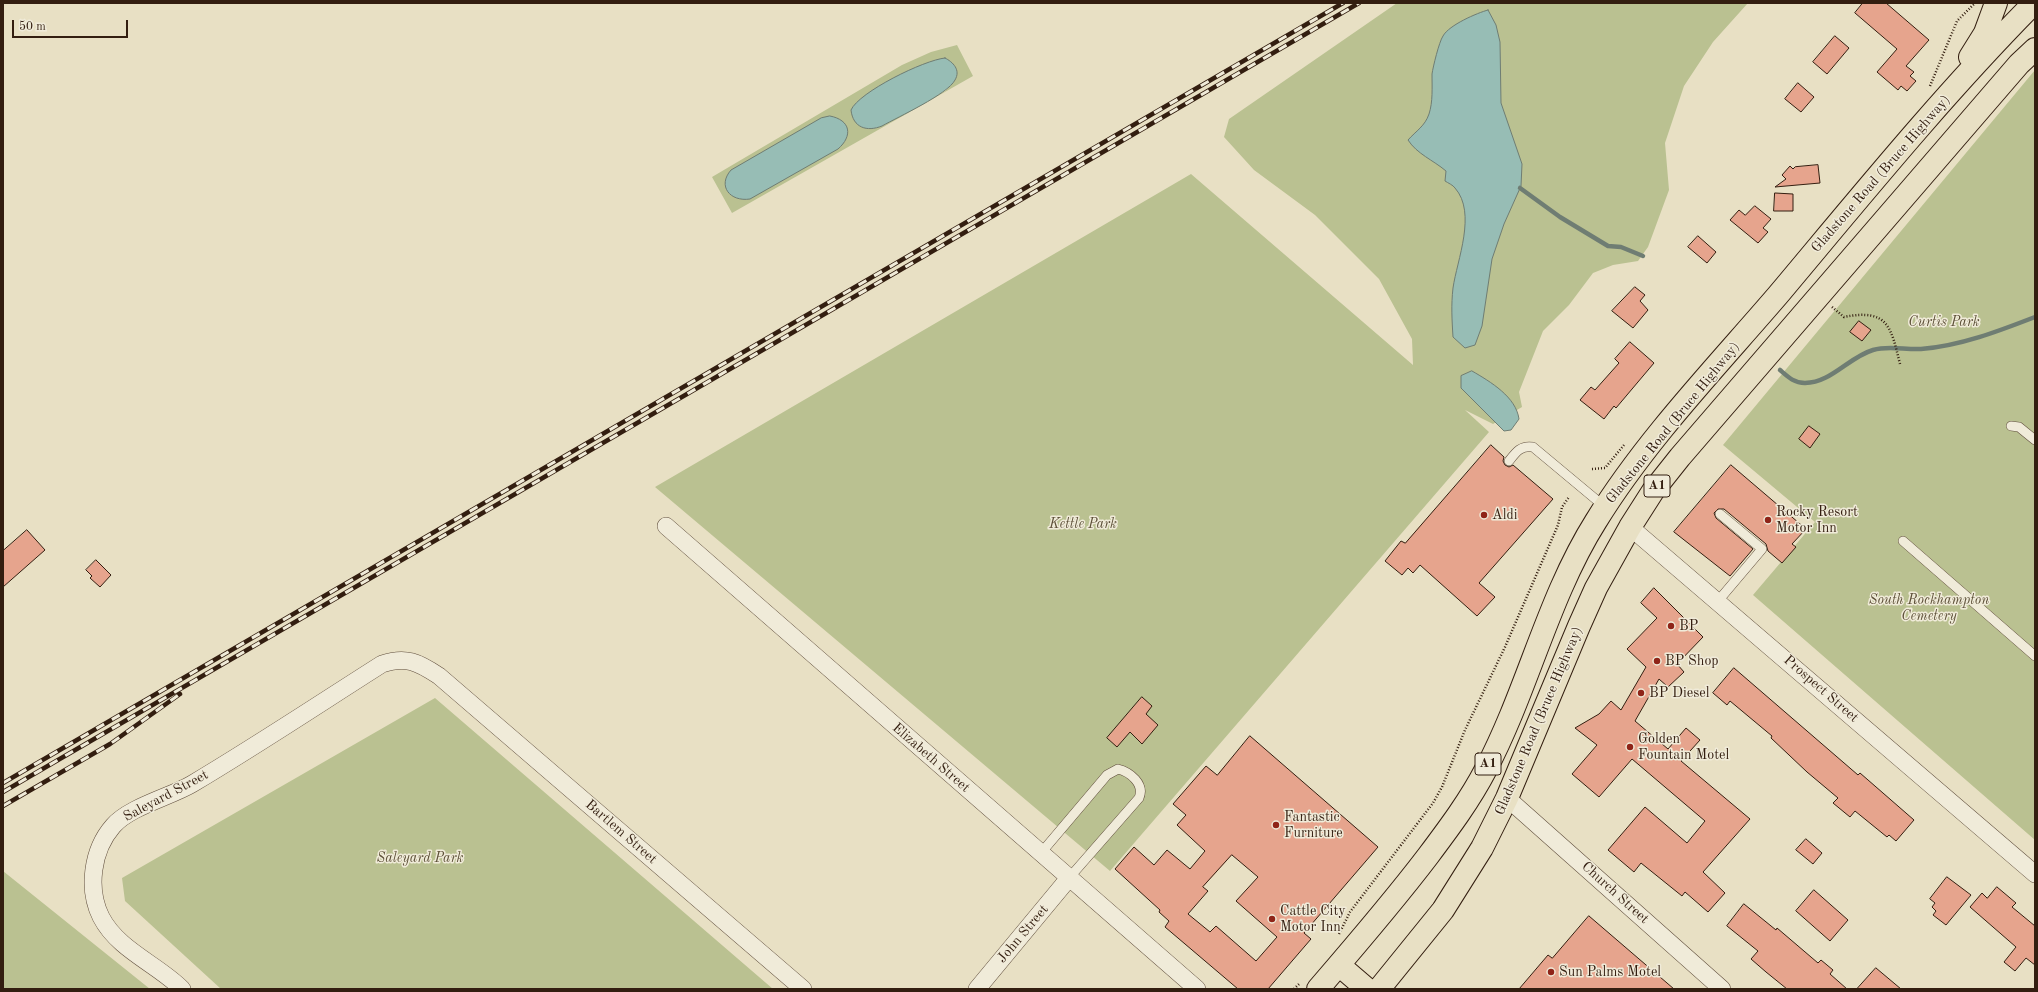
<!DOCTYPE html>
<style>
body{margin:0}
#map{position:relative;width:2038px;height:992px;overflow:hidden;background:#e8e0c4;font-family:"Old Standard TT",serif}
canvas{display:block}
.frame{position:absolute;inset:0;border:4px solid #331e10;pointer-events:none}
.scale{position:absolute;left:12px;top:20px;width:116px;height:18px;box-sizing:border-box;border:2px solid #331e10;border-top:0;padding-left:5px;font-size:12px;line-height:14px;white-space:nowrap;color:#331e10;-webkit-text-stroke:3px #f0ebd9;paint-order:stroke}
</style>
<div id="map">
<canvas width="2038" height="992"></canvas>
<div class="frame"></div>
<div class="scale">50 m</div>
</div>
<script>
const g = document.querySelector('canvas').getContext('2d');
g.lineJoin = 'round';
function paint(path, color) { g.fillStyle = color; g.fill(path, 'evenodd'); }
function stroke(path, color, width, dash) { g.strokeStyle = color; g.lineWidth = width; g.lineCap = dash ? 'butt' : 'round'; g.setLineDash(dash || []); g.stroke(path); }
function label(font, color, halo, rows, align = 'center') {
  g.font = font + ' "Old Standard TT",serif'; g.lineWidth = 3; g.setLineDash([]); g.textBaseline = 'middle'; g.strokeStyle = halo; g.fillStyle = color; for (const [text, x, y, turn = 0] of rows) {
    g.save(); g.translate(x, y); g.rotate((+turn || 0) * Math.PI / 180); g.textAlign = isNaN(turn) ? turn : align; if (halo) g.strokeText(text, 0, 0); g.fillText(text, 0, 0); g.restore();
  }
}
const green = new Path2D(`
 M 1397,3 L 1748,3 L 1713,42 L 1684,86 L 1665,143 L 1669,190 L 1648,247 L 1638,261 L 1613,265 L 1593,273 L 1569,305 L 1543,331 L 1519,392 L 1522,407 L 1493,424 L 1465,410 L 1489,432 L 1110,871 L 655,487 L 1191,174 L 1413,365 L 1412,339 L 1379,279 L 1315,215 L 1254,170 L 1224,137 L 1229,119 Z
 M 957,45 L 973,76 L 732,213 L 712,177 L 902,65 L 931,52 ZM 951,85 L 945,91 L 872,130 Z
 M 2035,70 L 2035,840 L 1753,595 L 1815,522 L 1723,445 Z
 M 435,698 L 773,989 L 221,989 L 125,901 L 122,878 Z
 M 3,871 L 150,989 L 3,988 Z`);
const water = new Path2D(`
 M 1488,10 L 1496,25 L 1500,42 L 1501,103 L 1522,164 L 1521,186 L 1504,224 L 1492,259 L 1482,326 L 1475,345 L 1465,348 L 1453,337 C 1452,321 1451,305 1453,288 C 1457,260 1477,213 1455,188 C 1453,185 1448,183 1445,181 L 1446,171 C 1433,160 1417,154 1408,140 C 1416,131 1425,126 1429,114 C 1433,102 1432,87 1432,74 C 1433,67 1439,42 1443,36 C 1449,25 1477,13 1488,10 Z
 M 945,58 C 953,62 961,70 955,80 C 948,94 898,117 882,126 C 867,132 853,128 851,110 C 859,92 924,60 945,58 Z
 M 830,116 C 851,120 853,136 838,149 L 750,199 C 730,202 717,186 731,170 L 821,118 Z
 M 1472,371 C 1491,382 1516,397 1519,419 L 1511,430 L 1504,431 L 1461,388 L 1461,376 Z`);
const stream = new Path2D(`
 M 1520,188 L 1560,217 L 1608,246 L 1621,247 L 1643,256
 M 1780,370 C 1788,377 1794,383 1805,383 C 1831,383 1849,357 1873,350 C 1889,345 1905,350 1921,349 C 1960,346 1999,331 2035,317`);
const building = new Path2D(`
 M 1863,3 L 1886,3 L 1929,40 L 1906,66 L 1914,72 L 1910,76 L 1916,81 L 1907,91 L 1901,86 L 1898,90 L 1877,72 L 1897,49 L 1855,13 Z
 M 1835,36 L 1849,48 L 1827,74 L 1813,62 Z
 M 1798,83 L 1814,97 L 1801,112 L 1785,99 Z
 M 1818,165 L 1820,183 L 1775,187 L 1786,179 L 1782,175 L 1790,166 L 1793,169 L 1795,167 Z
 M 1775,193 L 1793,194 L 1793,211 L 1774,211 Z
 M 1755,206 L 1771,219 L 1763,228 L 1768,232 L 1758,243 L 1730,220 L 1739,210 L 1745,215 Z
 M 1698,236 L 1716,252 L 1707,263 L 1688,247 Z
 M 1635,287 L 1645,295 L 1640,301 L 1648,310 L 1633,328 L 1612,311 Z
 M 1859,321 L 1871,330 L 1862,341 L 1850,332 Z
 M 1630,342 L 1654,363 L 1616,408 L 1614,406 L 1604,419 L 1580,400 L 1591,387 L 1595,390 L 1619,363 L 1615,359 Z
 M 1809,426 L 1820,434 L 1810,448 L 1799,439 Z
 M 1491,445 L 1504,457 L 1503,461 L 1505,465 L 1509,467 L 1513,465 L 1553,499 L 1479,583 L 1495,597 L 1477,616 L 1420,565 L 1413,573 L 1408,568 L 1402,575 L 1385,561 L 1401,541 L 1405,543 Z
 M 1731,465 L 1806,529 L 1792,544 L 1796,547 L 1782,563 L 1768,551 L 1766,544 L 1724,509 L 1718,509 L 1714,513 L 1716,518 L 1753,549 L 1730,576 L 1674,532 Z
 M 27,530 L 45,550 L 3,587 L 3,551 Z
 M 96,560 L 111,575 L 100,587 L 90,578 L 92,576 L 86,570 Z
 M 1654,588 L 1703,637 L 1677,664 L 1684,672 L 1668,687 L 1659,679 L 1635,721 L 1668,749 L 1686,728 L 1700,740 L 1681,761 L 1750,819 L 1703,872 L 1725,893 L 1708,912 L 1685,892 L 1682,896 L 1641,863 L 1634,872 L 1608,850 L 1645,807 L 1687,843 L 1705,821 L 1632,759 L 1599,797 L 1572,774 L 1597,745 L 1575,728 L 1599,714 L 1611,701 L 1621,710 L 1646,667 L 1627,649 L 1657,618 L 1641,603 Z
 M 1734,668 L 1858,775 L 1860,773 L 1914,820 L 1896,841 L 1889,835 L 1887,837 L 1855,811 L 1850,817 L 1833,803 L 1838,798 L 1807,772 L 1771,738 L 1772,736 L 1730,701 L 1727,705 L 1713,693 Z
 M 1142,697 L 1152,706 L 1146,714 L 1158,725 L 1142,744 L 1130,732 L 1117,747 L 1107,738 Z
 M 1250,736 L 1378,847 L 1304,933 L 1311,939 L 1268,989 L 1238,989 L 1165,927 L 1169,921 L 1159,912 L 1160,910 L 1115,869 L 1134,847 L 1154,865 L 1167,850 L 1190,869 L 1205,851 L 1177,825 L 1186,815 L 1173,804 L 1206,766 L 1217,775 ZM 1232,855 L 1258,877 L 1236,901 L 1277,937 L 1256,961 L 1216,926 L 1210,932 L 1188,914 L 1208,891 L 1203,887 Z
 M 1806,839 L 1822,853 L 1813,864 L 1796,850 Z
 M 1947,877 L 1971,895 L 1946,925 L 1933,915 L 1936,911 L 1932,907 L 1935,903 L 1930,899 Z
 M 1997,887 L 2016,903 L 2012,907 L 2035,926 L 2035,965 L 2026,958 L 2015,971 L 2004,962 L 2016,947 L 1970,907 L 1982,893 L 1987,898 Z
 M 1814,890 L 1848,920 L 1830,941 L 1796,911 Z
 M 1744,904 L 1776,930 L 1777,928 L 1818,963 L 1821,960 L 1833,970 L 1830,974 L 1847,989 L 1787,989 L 1766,972 L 1751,959 L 1758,951 L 1727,926 Z
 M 1589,916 L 1674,989 L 1519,989 L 1548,955 L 1552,958 Z
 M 1876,968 L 1901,989 L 1857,989 Z`);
const path = new Path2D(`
 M 1930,86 L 1957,21 L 1975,3
 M 1832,307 L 1844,317 C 1889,308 1891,328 1900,364
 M 1592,469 L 1605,468 L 1624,445
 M 1339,934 L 1350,912 L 1433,803 L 1442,787 L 1465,730 L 1505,647 L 1558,525 L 1562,507 L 1569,497
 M 1294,989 L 1300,983`);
const lane = new Path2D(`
 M 2011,426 L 2019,427 L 2035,440
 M 1509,461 C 1516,452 1521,445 1533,447 L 1605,507
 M 1903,541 L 2035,656
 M 1718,601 L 1762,549 L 1720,514
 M 1041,853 L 1107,775 L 1118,769 C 1130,772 1145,784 1139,798 L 1069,878`);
const street = new Path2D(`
 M 666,526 L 1197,989
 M 1630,527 L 2035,874
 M 1507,798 L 1722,989
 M 182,989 C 157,964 118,950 101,917 C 87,889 92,850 113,826 C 129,807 170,797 192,784 C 256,746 319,704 382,664 C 406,656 418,662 439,676 L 803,989
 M 977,989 L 1069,878`);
const highway = new Path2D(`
 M 1970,57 L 1985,33 L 1996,3
 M 1339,965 L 1367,989
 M 1318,989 C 1356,945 1393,902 1428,856 C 1449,828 1470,800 1486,769 C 1528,689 1548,597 1596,521 C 1645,441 1717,366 1778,295 C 1861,196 1943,95 2034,3
 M 1379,989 L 1443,910 L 1482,848 L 1507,798 L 1579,626 L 1596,588 L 1630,527 L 1653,491 L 1680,457 L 2019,64 L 2035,49`);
const rail = new Path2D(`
 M 3,783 L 1343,3
 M 3,792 L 1359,3
 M 3,806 L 110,744 L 180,694`);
const markers = [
 [1484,515,4,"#8f2418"],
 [1768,520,4,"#8f2418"],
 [1671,626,4,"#8f2418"],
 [1657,661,4,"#8f2418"],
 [1641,693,4,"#8f2418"],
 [1630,747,4,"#8f2418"],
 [1276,825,4,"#8f2418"],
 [1272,919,4,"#8f2418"],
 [1551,972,4,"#8f2418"]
];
const shields = [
 [1657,486,26],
 [1488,764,26]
];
const shieldNames = [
 ["A1",1657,486],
 ["A1",1488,764]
];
const streetNames = [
 ["Gladstone Road (Bruce Highway)",1881,174,-49],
 ["Gladstone Road (Bruce Highway)",1673,423,-51],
 ["Prospect Street",1821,689,41],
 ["Gladstone Road (Bruce Highway)",1539,721,-67],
 ["Elizabeth Street",931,758,41],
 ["Saleyard Street",166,796,-28],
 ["Bartlem Street",621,832,41],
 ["Church Street",1615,893,42],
 ["John Street",1023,934,-50]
];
const parkNames = [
 ["Curtis Park",1944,322],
 ["Kettle Park",1083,524],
 ["South Rockhampton",1929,600],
 ["Cemetery",1929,616],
 ["Saleyard Park",420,858]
];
const poiNames = [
 ["Rocky Resort",1776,512],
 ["Motor Inn",1776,528],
 ["Aldi",1492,515],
 ["BP",1679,626],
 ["BP Shop",1665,661],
 ["BP Diesel",1649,693],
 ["Golden",1638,739],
 ["Fountain Motel",1638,755],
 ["Fantastic",1284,817],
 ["Furniture",1284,833],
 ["Cattle City",1280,911],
 ["Motor Inn",1280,927],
 ["Sun Palms Motel",1559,972]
];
paint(green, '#bac191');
paint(water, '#97bdb5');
stroke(water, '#6f7d73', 1);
stroke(stream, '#6f7d73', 4.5);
paint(building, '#e6a48d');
stroke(building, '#331e10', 1);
stroke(lane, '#604e3d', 10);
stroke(street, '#604e3d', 18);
stroke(highway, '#331e10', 24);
stroke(path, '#331e10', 2.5, [1, 2]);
stroke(lane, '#f0ebd9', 9);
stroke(street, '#f0ebd9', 17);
stroke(highway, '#e8e0c4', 22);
stroke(rail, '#331e10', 4.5);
stroke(rail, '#f0ebd9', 3, [9]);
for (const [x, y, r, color] of markers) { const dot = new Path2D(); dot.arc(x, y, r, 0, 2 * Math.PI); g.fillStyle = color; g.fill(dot); stroke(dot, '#f0ebd9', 1.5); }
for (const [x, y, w] of shields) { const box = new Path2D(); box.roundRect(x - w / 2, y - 11, w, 22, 3); g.fillStyle = '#f0ebd9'; g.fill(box); stroke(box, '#331e10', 1); }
label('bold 13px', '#331e10', null, shieldNames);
label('14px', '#331e10', '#f0ebd9', streetNames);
label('italic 14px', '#5c4f37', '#f0ebd9', parkNames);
label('14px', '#331e10', '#f0ebd9', poiNames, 'left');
</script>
